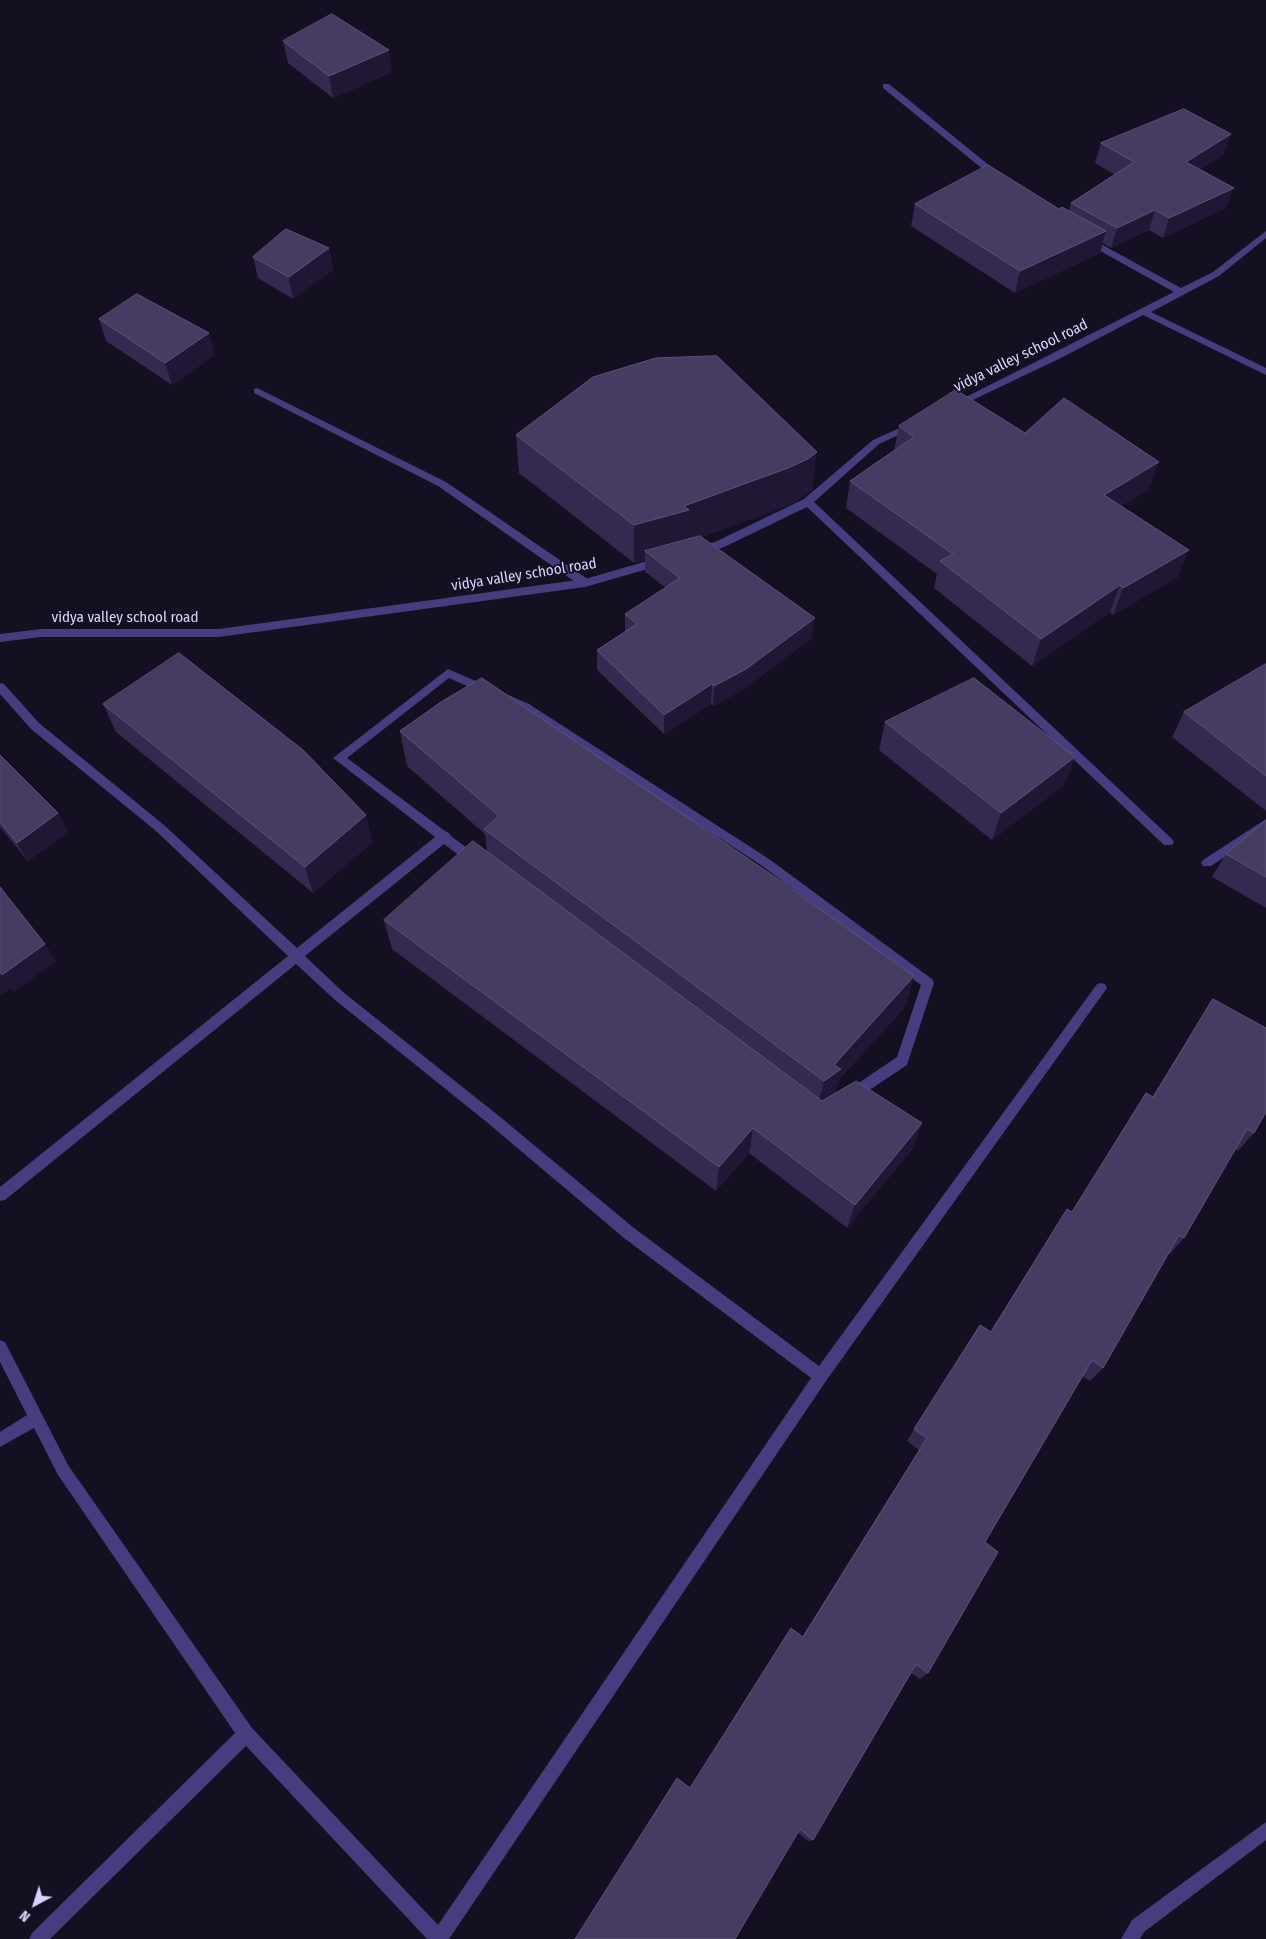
<!DOCTYPE html>
<style>
body{margin:0}
#map{position:relative;width:1266px;height:1939px;overflow:hidden;background:#140f21;font-family:"Fira Sans Condensed",sans-serif}
canvas{display:block}
.north{position:absolute;left:10px;top:1879px;width:50px;height:50px;-webkit-text-stroke:4px #140f21;paint-order:stroke;rotate:220deg;font-size:14px;font-weight:700;line-height:20px;text-align:center;color:#dbd2fc}
.north::after{content:'';display:block;margin:auto;width:18px;height:22px;background:#dbd2fc;clip-path:polygon(50% 0,100% 100%,50% 72%,0 100%)}
</style>
<div id="map">
<canvas width="1266" height="1939"></canvas>
<div class="north">N</div>
</div>
<script>
const g = document.querySelector('canvas').getContext('2d');
g.lineJoin = 'round';
function paint(path, color) { g.fillStyle = color; g.fill(path, 'evenodd'); }
function stroke(path, color, width, dash) { g.strokeStyle = color; g.lineWidth = width; g.lineCap = dash ? 'butt' : 'round'; g.setLineDash(dash || []); g.stroke(path); }
function label(font, color, halo, rows, align = 'center') {
  g.font = font + ' "Fira Sans Condensed",sans-serif'; g.lineWidth = 4; g.setLineDash([]); g.textBaseline = 'middle'; g.strokeStyle = halo; g.fillStyle = color; for (const [text, x, y, turn = 0] of rows) {
    g.save(); g.translate(x, y); g.rotate((+turn || 0) * Math.PI / 180); g.textAlign = isNaN(turn) ? turn : align; if (halo) g.strokeText(text, 0, 0); g.fillText(text, 0, 0); g.restore();
  }
}
const service = new Path2D(`
 M 257,388 L 446,482 L 589,580 L 589,586 L 581,586 L 438,486 L 254,393 L 254,389 Z
 M 448,669 L 529,704 L 769,859 L 932,979 L 934,983 L 907,1065 L 817,1125 L 444,844 L 305,956 L 343,992 L 499,1116 L 634,1228 L 819,1366 L 1097,984 L 1101,983 L 1105,984 L 1107,988 L 826,1381 L 449,1939 L 427,1939 L 246,1746 L 50,1939 L 29,1939 L 32,1933 L 235,1733 L 58,1475 L 34,1428 L 0,1447 L 0,1432 L 27,1415 L 0,1362 L 0,1340 L 5,1342 L 68,1465 L 252,1728 L 438,1925 L 811,1378 L 624,1238 L 489,1124 L 335,1000 L 296,964 L 5,1200 L 0,1201 L 0,1187 L 288,956 L 156,831 L 31,729 L 0,694 L 0,683 L 4,684 L 39,723 L 164,825 L 297,948 L 435,837 L 333,758 ZM 449,678 L 521,710 L 761,865 L 921,985 L 897,1057 L 817,1111 L 451,836 L 449,833 L 445,831 L 347,758 Z`);
const minor = new Path2D(`
 M 883,84 L 889,84 L 1001,175 L 1001,179 L 995,179 L 883,88 Z
 M 1266,231 L 1266,238 L 1219,276 L 1151,312 L 1266,368 L 1266,375 L 1143,315 L 1063,357 L 958,407 L 955,408 L 950,405 L 1174,292 L 1084,242 L 1084,238 L 1090,238 L 1181,288 L 1213,272 Z
 M 913,422 L 918,425 L 916,427 L 879,444 L 814,502 L 1172,839 L 1174,842 L 1172,845 L 1164,845 L 807,507 L 722,548 L 699,554 L 695,553 L 695,547 L 715,542 L 804,499 L 873,440 Z
 M 661,557 L 665,558 L 665,564 L 585,587 L 219,637 L 41,637 L 0,642 L 0,634 L 41,629 L 219,629 L 585,579 Z
 M 1266,819 L 1266,830 L 1211,866 L 1203,866 L 1201,863 L 1203,860 Z
 M 1266,1822 L 1266,1840 L 1144,1932 L 1140,1939 L 1121,1939 L 1132,1920 Z`);
const wall = new Path2D(`
 M 283,41 L 392,72 L 333,98 L 288,63 Z
 M 1101,143 L 1224,154 L 1199,170 L 1226,208 L 1163,238 L 1149,230 L 1111,248 L 1103,243 L 1100,253 L 1015,293 L 911,226 L 915,204 L 1059,209 L 1069,211 L 1071,203 L 1115,175 L 1095,163 Z
 M 329,248 L 333,270 L 293,299 L 258,278 L 253,257 Z
 M 99,319 L 209,333 L 215,355 L 172,385 L 106,341 Z
 M 899,426 L 1025,433 L 1149,489 L 1121,506 L 1178,577 L 1113,615 L 1110,612 L 1032,666 L 934,588 L 937,574 L 846,508 L 850,481 L 894,450 Z
 M 516,435 L 812,490 L 803,497 L 784,507 L 702,537 L 812,638 L 744,689 L 713,706 L 711,704 L 664,734 L 597,670 L 597,650 L 625,632 L 625,614 L 666,588 L 645,572 L 645,560 L 634,563 L 519,473 Z
 M 1266,664 L 1266,811 L 1172,737 L 1184,712 Z
 M 103,704 L 373,842 L 313,893 L 116,732 Z
 M 885,722 L 1075,757 L 1064,785 L 992,840 L 879,750 Z
 M 400,731 L 914,976 L 905,1007 L 838,1081 L 835,1093 L 922,1123 L 913,1148 L 847,1228 L 749,1153 L 716,1191 L 392,949 L 384,920 L 487,852 L 485,834 L 407,766 Z
 M 0,755 L 68,832 L 28,861 L 0,827 Z
 M 1266,821 L 1266,908 L 1212,877 L 1226,854 Z
 M 1213,999 L 1254,1133 L 1238,1151 L 1235,1149 L 1184,1238 L 1170,1254 L 1169,1253 L 1103,1368 L 1090,1381 L 1082,1376 L 985,1542 L 928,1673 L 920,1679 L 911,1673 L 813,1840 L 808,1841 L 798,1833 L 690,1788 L 802,1637 L 919,1450 L 907,1441 L 980,1325 L 990,1332 L 1067,1209 L 1072,1212 L 1146,1093 L 1152,1097 Z`);
const shadedWall = new Path2D(`
 M 389,50 L 392,72 L 333,98 L 329,76 Z
 M 1231,134 L 1224,154 L 1179,182 L 1186,162 Z
 M 1234,188 L 1226,208 L 1163,238 L 1169,218 Z
 M 1155,210 L 1149,230 L 1111,248 L 1117,228 Z
 M 1106,231 L 1100,253 L 1015,293 L 1020,271 Z
 M 329,248 L 333,270 L 293,299 L 289,277 Z
 M 209,333 L 215,355 L 172,385 L 165,363 Z
 M 817,452 L 812,490 L 803,497 L 784,507 L 688,542 L 645,551 L 645,560 L 634,563 L 634,525 L 684,506 Z
 M 1159,462 L 1149,489 L 1095,522 L 1104,495 Z
 M 1189,550 L 1178,577 L 1113,615 L 1123,588 Z
 M 1120,585 L 1110,612 L 1032,666 L 1041,639 Z
 M 815,618 L 812,638 L 744,689 L 713,706 L 714,686 Z
 M 712,684 L 711,704 L 664,734 L 664,715 Z
 M 1075,757 L 1064,785 L 992,840 L 1001,813 Z
 M 58,813 L 68,832 L 28,861 L 17,843 Z
 M 366,815 L 373,842 L 313,893 L 305,867 Z
 M 45,944 L 56,961 L 14,992 L 2,975 Z
 M 0,973 L 11,988 L 0,996 Z
 M 914,976 L 905,1007 L 838,1081 L 834,1097 L 817,1109 L 824,1081 L 834,1065 Z
 M 922,1123 L 913,1148 L 847,1228 L 855,1205 Z
 M 753,1128 L 749,1153 L 716,1191 L 719,1167 Z`);
const building = new Path2D(`
 M 332,14 L 389,50 L 329,76 L 283,41 Z
 M 1184,109 L 1231,134 L 1186,162 L 1234,188 L 1169,218 L 1155,210 L 1117,228 L 1071,203 L 1134,162 L 1101,143 Z
 M 988,165 L 1059,209 L 1062,207 L 1106,231 L 1020,271 L 915,204 Z
 M 286,229 L 329,248 L 289,277 L 253,257 Z
 M 137,294 L 209,333 L 165,363 L 99,319 Z
 M 717,356 L 817,452 L 808,459 L 788,468 L 684,506 L 689,510 L 634,525 L 516,435 L 593,377 L 656,358 Z
 M 956,390 L 1025,433 L 1064,398 L 1159,462 L 1104,495 L 1189,550 L 1123,588 L 1120,585 L 1041,639 L 940,561 L 953,554 L 850,481 L 914,437 L 899,426 Z
 M 700,536 L 815,618 L 746,669 L 714,686 L 712,684 L 664,715 L 597,650 L 637,624 L 625,614 L 680,578 L 645,551 Z
 M 179,653 L 303,750 L 366,815 L 305,867 L 103,704 Z
 M 1266,664 L 1266,776 L 1184,712 Z
 M 482,678 L 778,879 L 914,976 L 834,1065 L 841,1069 L 824,1081 L 484,829 L 499,816 L 400,731 L 441,702 Z
 M 974,678 L 1075,757 L 1001,813 L 885,722 Z
 M 0,755 L 58,813 L 17,843 L 0,822 Z
 M 1266,821 L 1266,877 L 1226,854 Z
 M 473,841 L 822,1101 L 856,1081 L 922,1123 L 855,1205 L 753,1128 L 719,1167 L 384,920 Z
 M 0,887 L 45,944 L 2,975 L 0,972 Z
 M 1213,999 L 1266,1028 L 1266,1112 L 1254,1133 L 1247,1129 L 1184,1238 L 1179,1235 L 1103,1368 L 1092,1360 L 985,1542 L 998,1552 L 928,1673 L 916,1664 L 813,1840 L 800,1829 L 735,1939 L 575,1939 L 677,1778 L 690,1788 L 791,1628 L 803,1637 L 927,1438 L 914,1429 L 980,1325 L 991,1332 L 1067,1209 L 1072,1212 L 1146,1093 L 1153,1097 Z`);
const streetNames = [
 ["vidya valley school road",1021,356,-26],
 ["vidya valley school road",524,575,-9],
 ["vidya valley school road",125,618]
];
paint(service, '#453d7d');
paint(minor, '#453d7d');
paint(wall, '#34294e');
paint(shadedWall, '#1f1734');
paint(building, '#463b61');
stroke(building, '#5d5379', 1);
label('15px', '#dbd2fc', '#140f21', streetNames);
</script>
